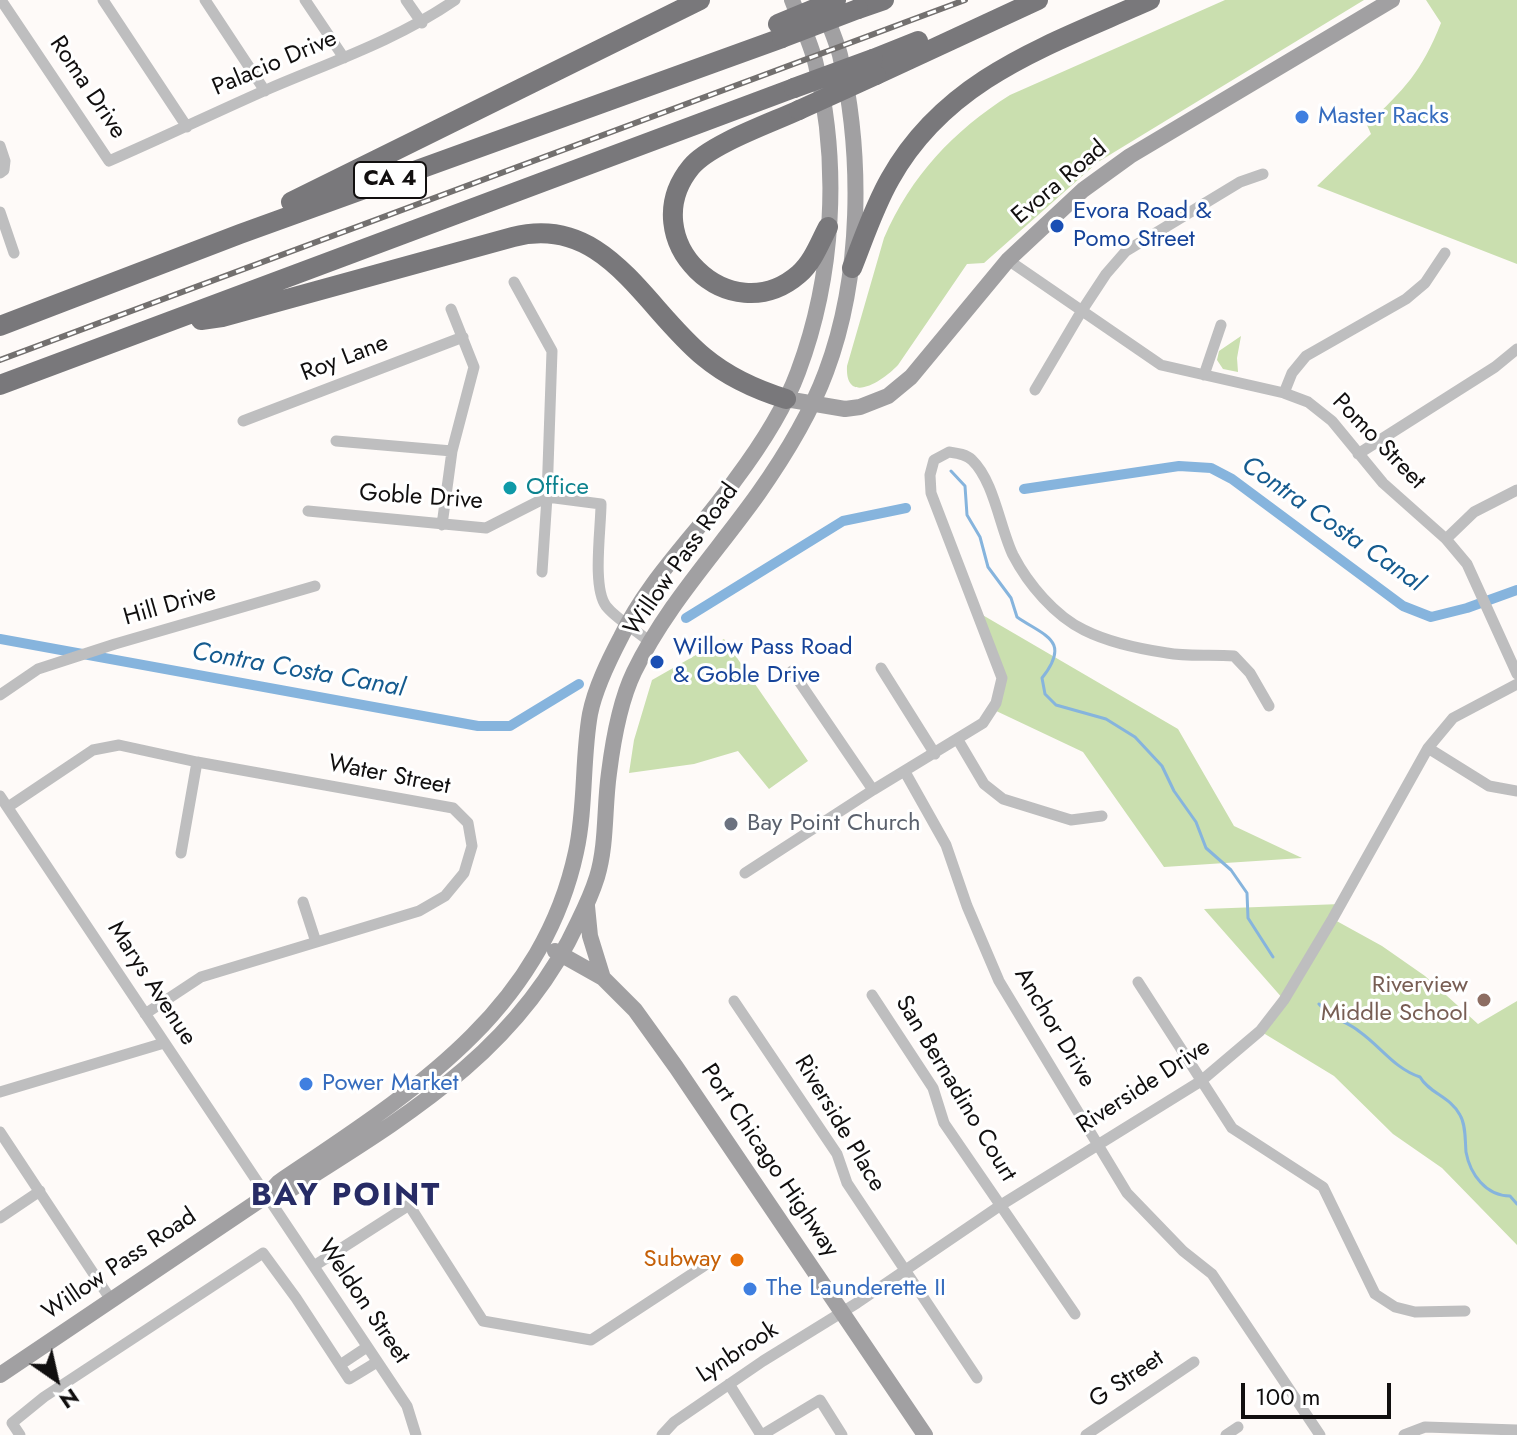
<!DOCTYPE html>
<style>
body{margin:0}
#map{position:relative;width:1517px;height:1435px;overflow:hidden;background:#fefaf8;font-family:Jost,sans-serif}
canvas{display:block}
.north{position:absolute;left:16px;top:1339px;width:80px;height:80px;-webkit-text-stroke:6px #fff;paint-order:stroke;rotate:146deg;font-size:22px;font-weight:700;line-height:32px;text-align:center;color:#110f0f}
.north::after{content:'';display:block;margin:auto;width:28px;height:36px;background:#110f0f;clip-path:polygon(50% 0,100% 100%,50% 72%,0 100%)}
.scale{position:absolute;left:1241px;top:1383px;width:150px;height:36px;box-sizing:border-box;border:4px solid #110f0f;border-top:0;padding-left:10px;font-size:24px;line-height:28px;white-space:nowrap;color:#110f0f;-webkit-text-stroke:6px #fff;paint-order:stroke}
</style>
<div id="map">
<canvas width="1517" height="1435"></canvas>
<div class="north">N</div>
<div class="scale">100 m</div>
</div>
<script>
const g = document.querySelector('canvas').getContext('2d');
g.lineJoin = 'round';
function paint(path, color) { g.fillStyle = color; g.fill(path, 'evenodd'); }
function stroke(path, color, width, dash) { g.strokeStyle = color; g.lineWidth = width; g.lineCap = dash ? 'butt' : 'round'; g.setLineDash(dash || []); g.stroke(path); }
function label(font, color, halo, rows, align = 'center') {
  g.font = font + ' Jost,sans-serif'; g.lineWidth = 6; g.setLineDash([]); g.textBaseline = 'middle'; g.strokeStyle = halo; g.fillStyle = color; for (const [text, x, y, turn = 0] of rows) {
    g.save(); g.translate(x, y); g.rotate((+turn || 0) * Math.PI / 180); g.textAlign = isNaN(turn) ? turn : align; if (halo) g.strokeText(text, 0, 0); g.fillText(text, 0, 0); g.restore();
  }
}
const green = new Path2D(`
 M 1225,0 L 1364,0 L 1098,162 L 984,263 L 967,264 L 898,365 C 884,380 845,407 847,366 L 884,238 C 911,176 953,131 1010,95 Z
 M 1426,0 L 1517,0 L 1517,264 L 1317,186 L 1371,134 L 1367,125 C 1405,88 1421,73 1441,23 Z
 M 1241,336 L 1237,358 L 1238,372 L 1223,369 L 1217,360 L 1219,351 Z
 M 974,610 L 1178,729 L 1234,826 L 1302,858 L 1164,867 L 1083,752 L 992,709 L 1002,678 Z
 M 724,639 L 808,761 L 769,789 L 738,751 L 694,764 L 629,773 L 634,740 L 652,680 Z
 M 1341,904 L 1333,919 L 1382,946 L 1425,976 L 1478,1024 L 1517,1001 L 1517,1245 L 1442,1168 L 1393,1134 L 1334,1076 L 1260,1031 L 1284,1000 L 1204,909 Z`);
const stream = new Path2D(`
 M 951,471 L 965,486 L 967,515 L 980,537 L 988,567 L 1011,598 L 1017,617 C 1044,636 1072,640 1042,678 L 1045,694 L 1056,705 L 1106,719 L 1135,737 L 1162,766 L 1174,791 L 1196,822 L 1206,848 L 1231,870 L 1247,893 L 1248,918 L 1273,957
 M 1319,1004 C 1334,1022 1344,1019 1360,1032 C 1381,1047 1395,1069 1420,1077 C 1429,1093 1451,1097 1460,1115 C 1466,1125 1465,1140 1466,1152 C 1470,1174 1486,1196 1510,1196 L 1517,1204`);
const canal = new Path2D(`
 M 1024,489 L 1179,466 L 1211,468 L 1232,479 L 1403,606 L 1431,617 L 1467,608 L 1517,590
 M 686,618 L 843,521 L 906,508
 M 0,639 L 478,726 L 510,726 L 579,684`);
const street = new Path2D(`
 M 1,0 L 109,161 C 162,138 214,113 266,90 C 331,62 397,40 455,0
 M 103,0 L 187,127
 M 205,0 L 265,91
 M 305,0 L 344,58
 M 406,0 L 422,23
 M 0,146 L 5,161 L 4,170 L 0,173
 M 0,212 L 14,253
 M 1008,260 L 1161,365 L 1284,393 L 1308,402 L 1332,421 L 1383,483 L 1446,539 L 1467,564 L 1517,674
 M 514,282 L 552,351 L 547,497 L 542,572
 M 1204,375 L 1221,325
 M 1035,390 L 1081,312 L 1106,274 L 1126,251 L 1240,182 L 1263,174
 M 1284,393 L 1292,373 L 1306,356 L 1406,299 L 1425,283 L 1445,253
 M 243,421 L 463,337
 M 336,441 L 452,451
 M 1358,454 L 1495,367 L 1517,349
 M 308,511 L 486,528 L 547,497 L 601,504 C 601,529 592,587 606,606 C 616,619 638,631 651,643
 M 442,525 L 452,451 L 474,367 L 451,309
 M 1446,539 L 1474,512 L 1517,490
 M 881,668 L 935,754
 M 792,671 L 873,790
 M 0,695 L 38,669 L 115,644 L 315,586
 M 958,740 L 984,784 L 1003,799 L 1071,820 L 1102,816
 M 1428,748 L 1489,786 L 1517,791
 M 905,772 L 946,845 L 967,906 L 999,981 L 1127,1193 L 1183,1251 L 1212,1274 L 1320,1435
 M 0,796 L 407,1406 L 416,1435
 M 8,807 L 93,750 L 119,745 L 197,762 L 453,808 L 468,823 L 472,846 L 464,873 L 445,896 L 419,911 L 201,977 L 145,1014
 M 181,853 L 197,762
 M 745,873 L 873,790 L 983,723 L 996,703 L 1002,678 L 931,493 L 930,475 L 934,460 L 949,452 C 956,453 966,454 972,460 C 994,481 1000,528 1013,555 C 1028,584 1055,616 1084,630 C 1108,642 1140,649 1167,653 C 1188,657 1212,654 1234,656 L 1250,673 L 1269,706
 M 303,902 L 316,942
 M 1138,982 L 1232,1128 L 1323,1187 L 1375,1294 L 1395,1307 L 1415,1312 L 1465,1311
 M 872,995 L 933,1088 L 944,1123 L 1075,1314
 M 734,1001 L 837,1154 L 847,1183 L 977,1378
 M 0,1092 L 164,1043
 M 0,1132 L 111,1300
 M 0,1218 L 40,1191
 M 314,1266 L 409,1205 L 483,1321 L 591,1340 L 704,1266
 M 340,1365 L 367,1347
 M 729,1384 L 761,1435
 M 20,1435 L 12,1423 L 44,1397 L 263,1253 L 296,1298 L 349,1379 L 377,1362
 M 662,1435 L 674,1422 L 763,1361 L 857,1303 L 1001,1205 L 1201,1081 L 1260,1031 L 1284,1000 L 1333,918 L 1428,748 L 1453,718 L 1517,684
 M 762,1435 L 820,1400 L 842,1435
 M 1086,1435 L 1194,1362
 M 1226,1435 L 1238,1427
 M 1404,1435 L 1425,1427 L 1517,1430`);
const secondary = new Path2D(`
 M 786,399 L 845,409 L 860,407 L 888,396 L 911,377 L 1008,260 L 1083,190 L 1130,156 L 1392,0
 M 587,906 L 590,936 L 603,978
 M 555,951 L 603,978 L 635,1010 L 676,1067 L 925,1435
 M 266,1196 L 285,1193 C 401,1119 518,1053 578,922 C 585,908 592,893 597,877 C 607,844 604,808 609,773 C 613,741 620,701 634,672 C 666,606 716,553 758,494 C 784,457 810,415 826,372 C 862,276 863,155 840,55 C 836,40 829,24 823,9
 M 0,1375 L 266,1196 L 279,1182 C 406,1096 541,1015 576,852 C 586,807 582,759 590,714 C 595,688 609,660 621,637 C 649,578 698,533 735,480 C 759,448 784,410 798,372 C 834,276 840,165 816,65 C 811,43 800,21 792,0`);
const highway = new Path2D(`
 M 858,9 L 884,0
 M 873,59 L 918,41
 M 876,75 L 1038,0
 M 799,110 C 771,123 710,144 691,167 C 632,239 730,334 799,274 C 813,262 820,242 828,227
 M 291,202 L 700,0
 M 852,268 C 864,238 874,207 890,179 C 947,77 1050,45 1150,0
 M 201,320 L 222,317 L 513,237 C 605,213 644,308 704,357 C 728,377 757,390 786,399
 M 0,326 L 240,234 L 782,38
 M 0,385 L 794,88`);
const rail = new Path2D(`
 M 0,360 L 965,0`);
const highwayBridge = new Path2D(`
 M 778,24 L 836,0
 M 782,38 L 858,9
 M 794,88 L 873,59
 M 799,110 L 876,75`);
const markers = [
 [1302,117,8,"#3f7fe0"],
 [1057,226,8,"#1a4fb4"],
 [510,488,8,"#0f9aa8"],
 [657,662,8,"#1a4fb4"],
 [731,824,8,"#6b7280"],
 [1484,1000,8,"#8d6e63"],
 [306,1084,8,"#3f7fe0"],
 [737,1260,8,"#e8710a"],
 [750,1289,8,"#3f7fe0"]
];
const shields = [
 [390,180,72]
];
const shieldNames = [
 ["CA 4",390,180]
];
const streetNames = [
 ["Palacio Drive",275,64,-23],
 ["Roma Drive",87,88,56],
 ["Evora Road",1060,183,-40],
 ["Roy Lane",345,359,-21],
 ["Pomo Street",1378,442,46],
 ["Goble Drive",421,498,4],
 ["Willow Pass Road",682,560,-55],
 ["Hill Drive",170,606,-16],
 ["Water Street",389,776,11],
 ["Marys Avenue",151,984,57],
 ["Anchor Drive",1054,1028,59],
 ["Riverside Drive",1144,1087,-33],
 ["San Bernadino Court",955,1089,59],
 ["Riverside Place",839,1124,59],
 ["Port Chicago Highway",769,1161,56],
 ["Willow Pass Road",120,1265,-34],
 ["Weldon Street",363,1302,56],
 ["Lynbrook",738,1353,-33],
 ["G Street",1127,1380,-34]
];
const shopNames = [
 ["Master Racks",1318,117],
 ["Power Market",322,1084],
 ["The Launderette II",766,1289]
];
const transitNames = [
 ["Evora Road &",1073,212],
 ["Pomo Street",1073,240],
 ["Willow Pass Road",673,648],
 ["& Goble Drive",673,676]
];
const cultureNames = [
 ["Office",526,488]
];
const worshipNames = [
 ["Bay Point Church",747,824]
];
const educationNames = [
 ["Riverview",1468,986],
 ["Middle School",1468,1014]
];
const foodNames = [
 ["Subway",721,1260]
];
const waterNames = [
 ["Contra Costa Canal",1332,525,35],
 ["Contra Costa Canal",298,671,10]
];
const districtNames = [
 ["BAY POINT",346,1197]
];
paint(green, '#cadfaf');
stroke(stream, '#86b4dd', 3);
stroke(canal, '#86b4dd', 10);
stroke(street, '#bebebf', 11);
stroke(secondary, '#a1a0a2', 16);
stroke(highway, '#79787b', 20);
stroke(rail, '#73706f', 6);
stroke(rail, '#fff', 3, [9]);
stroke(highwayBridge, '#79787b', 20);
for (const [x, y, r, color] of markers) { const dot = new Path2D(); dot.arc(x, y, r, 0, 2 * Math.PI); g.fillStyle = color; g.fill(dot); stroke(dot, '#fff', 3); }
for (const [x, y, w] of shields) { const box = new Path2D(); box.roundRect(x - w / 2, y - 18, w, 36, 6); g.fillStyle = '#fff'; g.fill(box); stroke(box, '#110f0f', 2); }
label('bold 22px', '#110f0f', null, shieldNames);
label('24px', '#110f0f', '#fff', streetNames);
label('24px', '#366cbe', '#fff', shopNames, 'left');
label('24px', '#164399', '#fff', transitNames, 'left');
label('24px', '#0d838f', '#fff', cultureNames, 'left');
label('24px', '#5b616d', '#fff', worshipNames, 'left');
label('24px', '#785e54', '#fff', educationNames, 'right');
label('24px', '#c56008', '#fff', foodNames, 'right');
label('italic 26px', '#155b8f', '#fff', waterNames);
g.letterSpacing = '2px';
label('bold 32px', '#272c66', '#fff', districtNames);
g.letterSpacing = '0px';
</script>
